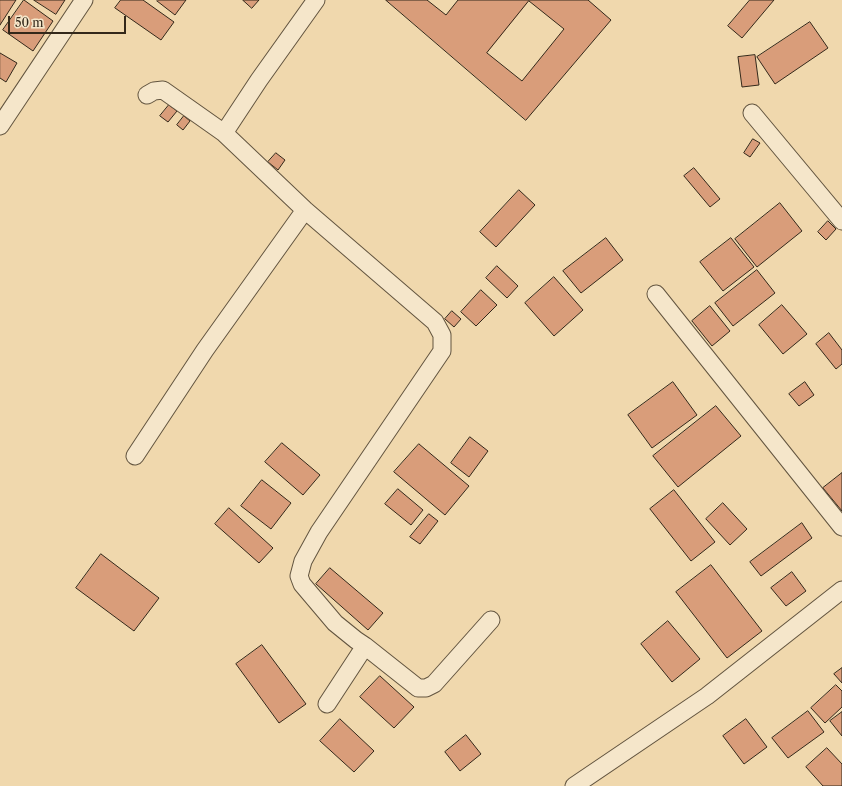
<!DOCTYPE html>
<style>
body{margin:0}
#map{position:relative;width:842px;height:786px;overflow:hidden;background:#f0d8ad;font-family:"Libre Caslon Text",serif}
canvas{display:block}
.scale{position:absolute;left:8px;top:16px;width:118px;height:18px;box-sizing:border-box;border:2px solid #33281a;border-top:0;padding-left:5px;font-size:12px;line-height:14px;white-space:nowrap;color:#33281a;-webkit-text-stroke:3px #f5e6ca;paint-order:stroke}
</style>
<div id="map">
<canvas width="842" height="786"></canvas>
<div class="scale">50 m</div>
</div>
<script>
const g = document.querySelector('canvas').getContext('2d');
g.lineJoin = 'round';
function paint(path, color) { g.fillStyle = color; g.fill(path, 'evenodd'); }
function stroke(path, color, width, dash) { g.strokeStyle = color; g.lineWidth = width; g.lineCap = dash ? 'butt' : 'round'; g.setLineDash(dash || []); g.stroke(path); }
const building = new Path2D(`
 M 0,0 L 16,0 L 0,25 Z
 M 24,0 L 53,21 L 33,51 L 3,30 Z
 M 34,0 L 65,0 L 56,14 Z
 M 121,0 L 143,0 L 174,22 L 161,40 L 115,8 Z
 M 158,0 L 186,0 L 175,15 L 157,1 Z
 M 243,0 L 259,0 L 252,8 Z
 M 386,0 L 427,0 L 446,15 L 458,0 L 588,0 L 611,20 L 526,120 ZM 529,1 L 564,29 L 522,81 L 487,53 Z
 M 750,0 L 774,0 L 742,38 L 728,26 Z
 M 810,22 L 828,48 L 775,84 L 757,57 Z
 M 0,53 L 17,63 L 6,82 L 0,78 Z
 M 755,55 L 759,85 L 742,87 L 738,57 Z
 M 169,105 L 177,111 L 168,122 L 160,116 Z
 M 184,116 L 190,121 L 183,130 L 177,125 Z
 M 753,139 L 760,143 L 750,157 L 744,153 Z
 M 276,153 L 285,160 L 278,170 L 268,162 Z
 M 694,168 L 720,199 L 710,207 L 684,176 Z
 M 519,190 L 535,205 L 496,247 L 480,232 Z
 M 780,203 L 802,231 L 757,267 L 735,239 Z
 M 828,221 L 836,229 L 826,240 L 818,232 Z
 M 606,238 L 623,260 L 581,293 L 563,271 Z
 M 731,238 L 754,267 L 723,291 L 700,262 Z
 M 497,266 L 518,286 L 507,298 L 486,278 Z
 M 757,270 L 775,293 L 733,326 L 715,303 Z
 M 554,277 L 583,310 L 554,336 L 525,303 Z
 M 481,290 L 497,305 L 476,326 L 461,312 Z
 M 782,305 L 807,334 L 783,354 L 759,325 Z
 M 710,306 L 730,331 L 712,346 L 692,321 Z
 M 452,311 L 461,319 L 454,327 L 445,319 Z
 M 829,333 L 842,350 L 842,364 L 836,369 L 816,344 Z
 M 673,382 L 697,415 L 652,448 L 628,415 Z
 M 805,382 L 814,395 L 799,406 L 789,394 Z
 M 716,406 L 741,436 L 678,487 L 653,456 Z
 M 470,437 L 488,451 L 469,477 L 451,463 Z
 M 282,443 L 320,475 L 303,495 L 265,462 Z
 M 419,444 L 469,486 L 445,515 L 394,472 Z
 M 842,473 L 842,511 L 823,488 Z
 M 262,480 L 291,503 L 271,529 L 241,506 Z
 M 398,489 L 423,510 L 411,525 L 385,504 Z
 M 674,490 L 715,542 L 691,561 L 650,509 Z
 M 723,503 L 747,529 L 730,545 L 706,519 Z
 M 229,508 L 273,548 L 259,563 L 215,524 Z
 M 429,514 L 438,521 L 420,544 L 410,537 Z
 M 802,523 L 812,538 L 761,576 L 750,562 Z
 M 101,554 L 159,598 L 134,631 L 76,588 Z
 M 711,565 L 762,631 L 727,658 L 676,592 Z
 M 330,568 L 383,613 L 368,630 L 316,584 Z
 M 792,572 L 806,591 L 786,606 L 771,588 Z
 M 668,621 L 700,659 L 672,682 L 641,644 Z
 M 262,645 L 306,704 L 279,723 L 236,664 Z
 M 842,668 L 842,683 L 834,674 Z
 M 380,676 L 414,707 L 394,728 L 360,697 Z
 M 836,685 L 842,691 L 842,707 L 825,723 L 811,708 Z
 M 808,711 L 824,732 L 788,758 L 772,738 Z
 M 842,712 L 842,736 L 830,721 Z
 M 340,719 L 374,751 L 354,772 L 320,741 Z
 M 746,719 L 767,747 L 744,764 L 723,736 Z
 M 466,735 L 481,754 L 460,771 L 445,752 Z
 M 827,748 L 842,764 L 842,786 L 823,786 L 806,767 Z`);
const street = new Path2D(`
 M 147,95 L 154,91 L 163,90 L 224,133 L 259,80 L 316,0
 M 752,113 L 842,221
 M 0,126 L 84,0
 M 224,133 L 305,210 L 435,322 L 442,335 L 442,351 L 319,532 L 303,561 L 299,576 L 302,584 L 335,623 L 356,640 L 365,646 L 327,704
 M 656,294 L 842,527
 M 135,456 L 205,350 L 305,210
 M 365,646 L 418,688 L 426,688 L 434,684 L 491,620
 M 574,786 L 707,696 L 842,590`);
paint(building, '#d99d7a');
stroke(building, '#33281a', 1);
stroke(street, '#62543f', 19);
stroke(street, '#f5e6ca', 17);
</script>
